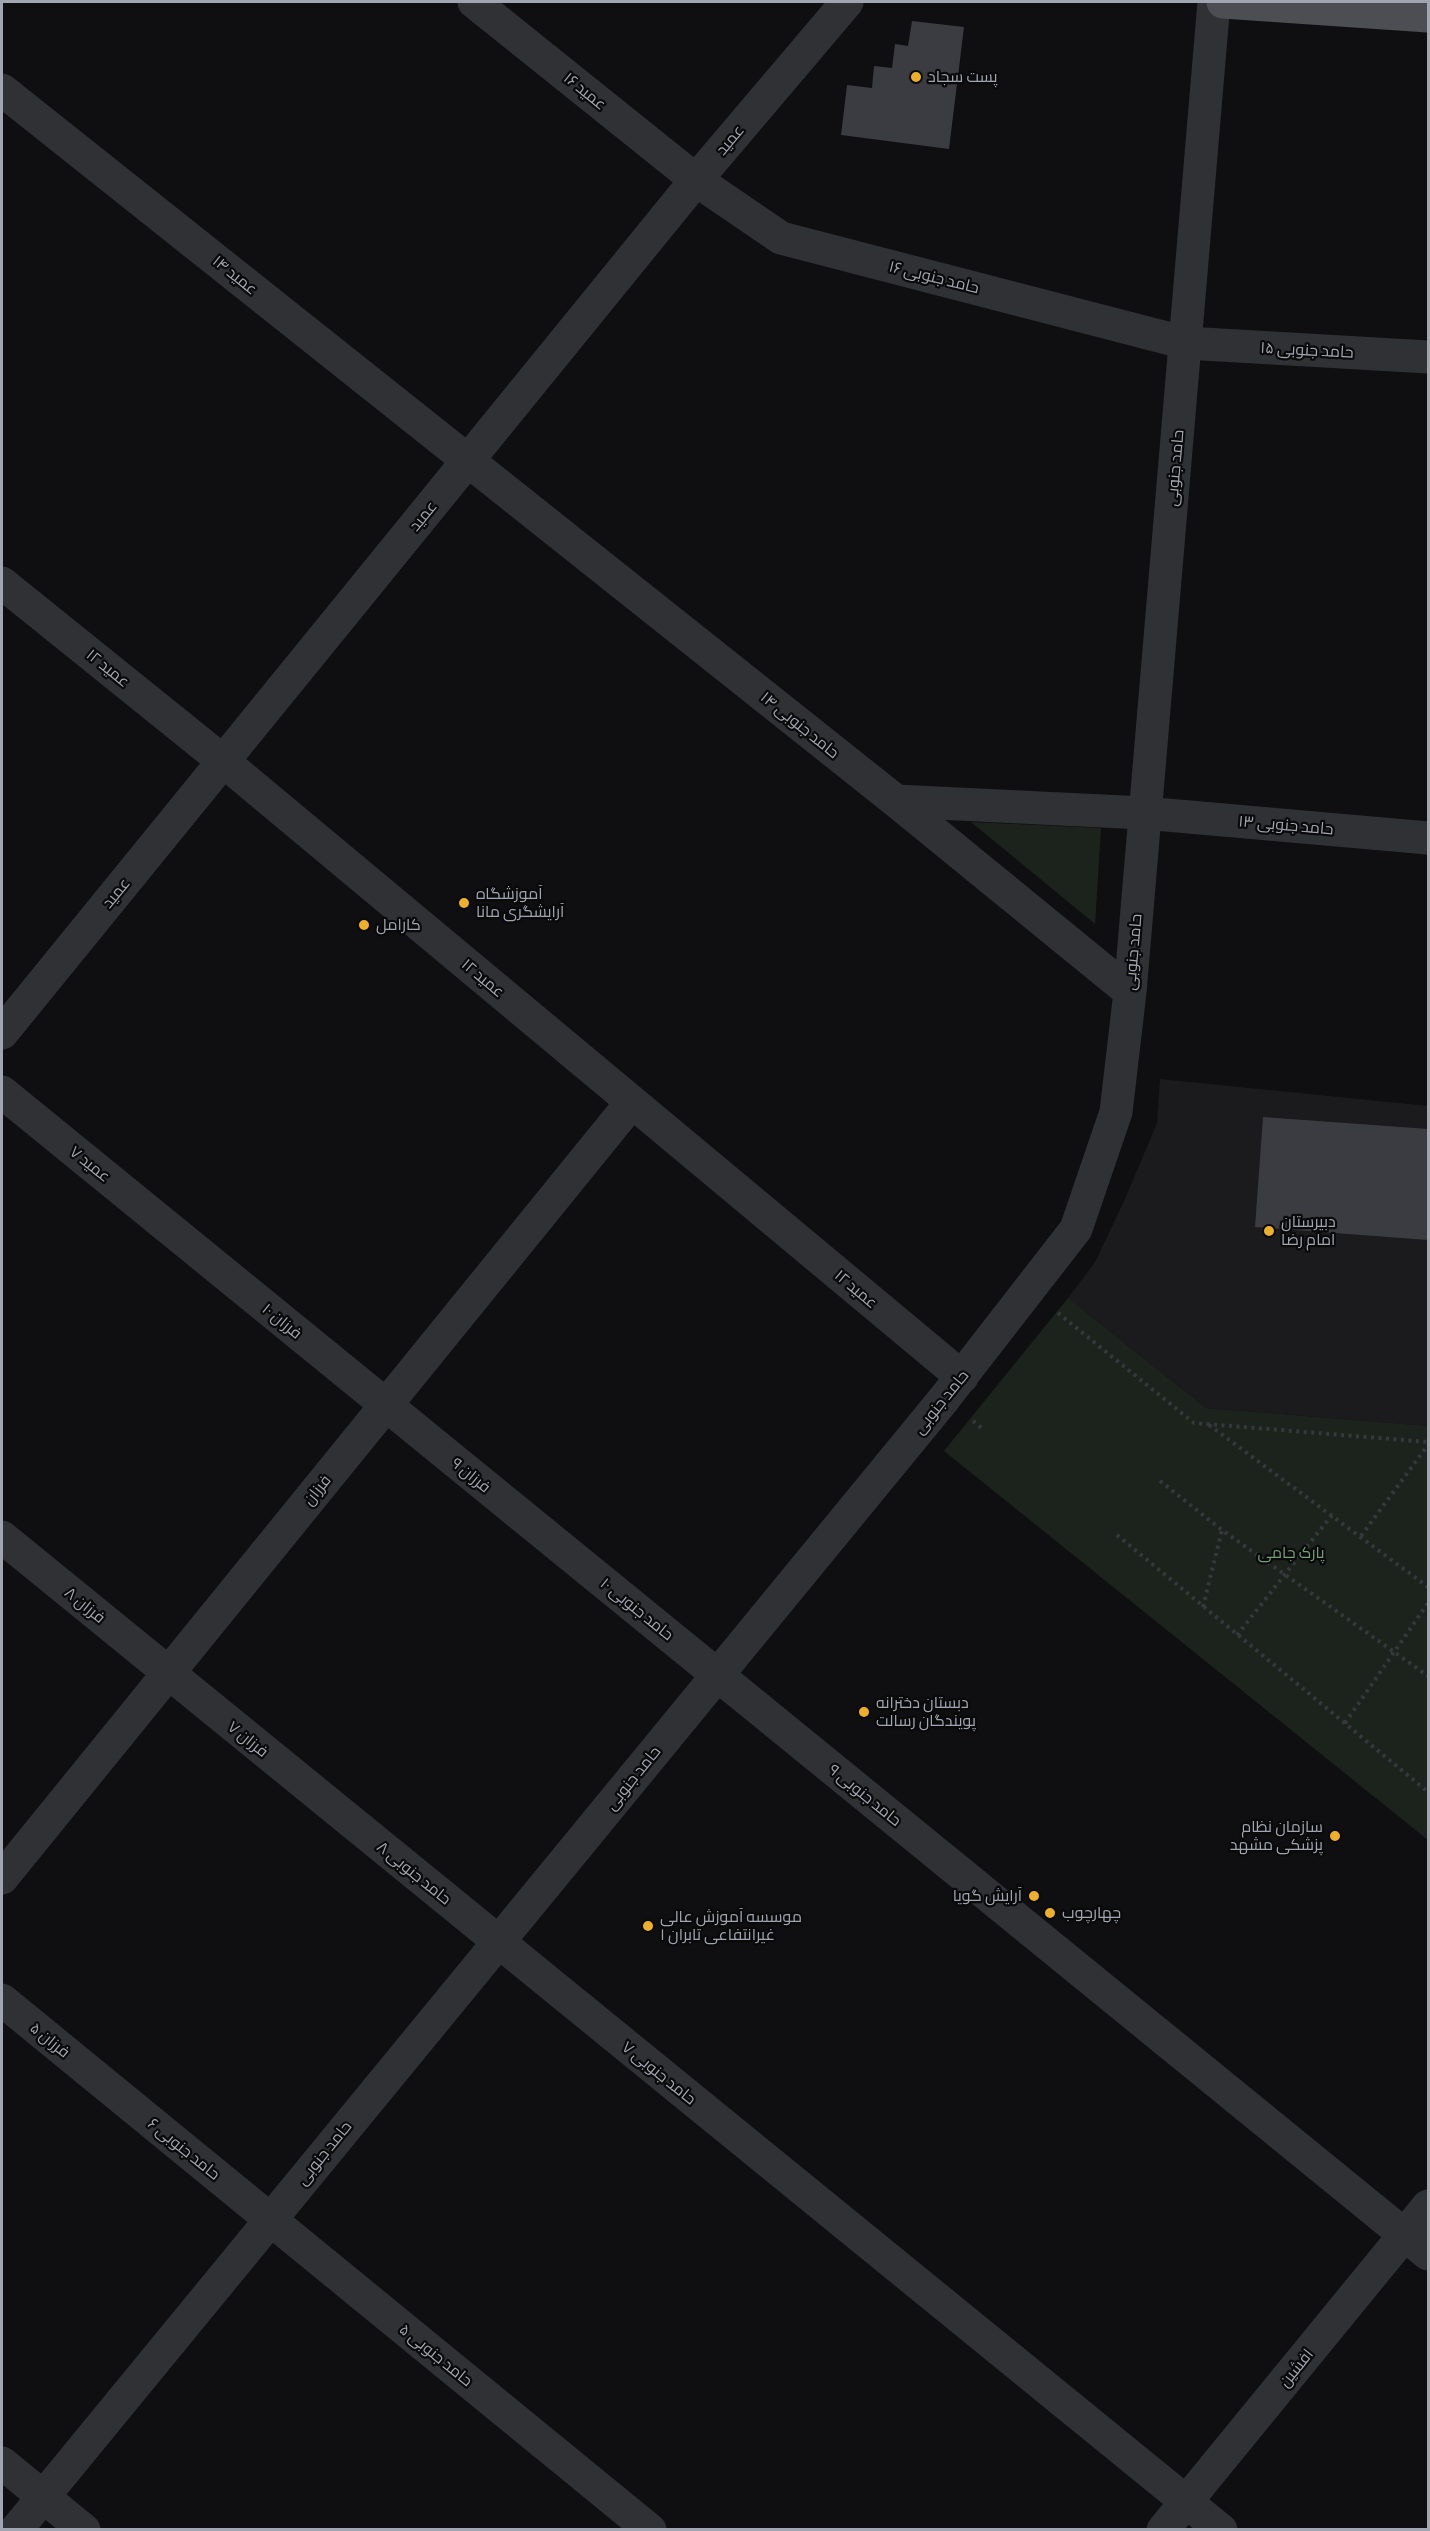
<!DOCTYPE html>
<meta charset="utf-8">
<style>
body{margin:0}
#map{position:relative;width:1430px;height:2531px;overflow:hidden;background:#0f0f11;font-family:Commissioner,sans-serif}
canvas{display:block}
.frame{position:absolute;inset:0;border:3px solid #a0a5b1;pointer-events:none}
</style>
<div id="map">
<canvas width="1430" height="2531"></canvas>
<div class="frame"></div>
</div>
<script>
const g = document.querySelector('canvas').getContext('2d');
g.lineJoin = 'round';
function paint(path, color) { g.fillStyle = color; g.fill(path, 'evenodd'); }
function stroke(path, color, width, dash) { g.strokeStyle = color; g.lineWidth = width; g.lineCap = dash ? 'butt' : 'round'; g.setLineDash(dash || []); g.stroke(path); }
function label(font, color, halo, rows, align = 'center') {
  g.font = font + ' Commissioner,Cairo,sans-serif'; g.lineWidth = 4.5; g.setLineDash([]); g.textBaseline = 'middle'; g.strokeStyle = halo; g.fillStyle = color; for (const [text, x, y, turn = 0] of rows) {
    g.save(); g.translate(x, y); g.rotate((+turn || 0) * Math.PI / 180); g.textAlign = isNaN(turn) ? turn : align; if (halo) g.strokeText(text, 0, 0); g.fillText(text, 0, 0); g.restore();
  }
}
const built = new Path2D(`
 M 1160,1079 L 1428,1106 L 1428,1426 L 1206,1408 L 1068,1298 L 1095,1262 L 1125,1199 L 1157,1123 Z`);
const green = new Path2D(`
 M 971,822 L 1101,828 L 1095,925 L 1095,924 Z
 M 1068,1298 L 1206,1408 L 1428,1426 L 1428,1840 L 944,1451 Z`);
const building = new Path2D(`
 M 912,21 L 964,27 L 949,149 L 841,135 L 847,85 L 872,88 L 874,66 L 892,68 L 895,44 L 908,46 Z
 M 1263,1117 L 1428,1129 L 1428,1240 L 1255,1227 Z`);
const path = new Path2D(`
 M 1058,1313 L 1194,1423 L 1428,1442
 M 973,1421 L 984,1430
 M 1209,1425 L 1428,1587
 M 1160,1481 L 1222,1530 L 1428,1676
 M 1117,1535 L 1428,1792
 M 1361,1536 L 1428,1445
 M 1203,1607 L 1222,1530
 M 1237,1635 L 1332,1515
 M 1345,1723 L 1428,1603`);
const minor = new Path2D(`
 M 474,2 L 696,180 L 781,238 L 1186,343 L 1428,357
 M 2,90 L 896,801 L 1130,992
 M 2,583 L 223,761 L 962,1377
 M 896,801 L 1144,813 L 1428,838
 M 2,1033 L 696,180 L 847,2
 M 2,1092 L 1428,2254
 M 2,1537 L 1221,2530
 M 2,1878 L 632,1102
 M 2,2000 L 650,2530
 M 2,2463 L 84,2530
 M 16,2530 L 944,1399 L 1076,1229 L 1116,1112 L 1130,992 L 1214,2
 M 1163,2530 L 1428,2206`);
const major = new Path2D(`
 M 1223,2 L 1428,16`);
const markers = [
 [916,77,6,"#efb029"],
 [464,903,6,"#efb029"],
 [364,925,6,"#efb029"],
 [1269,1231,6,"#efb029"],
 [864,1712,6,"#efb029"],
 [1335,1836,6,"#efb029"],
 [1034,1896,6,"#efb029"],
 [1050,1913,6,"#efb029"],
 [648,1926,6,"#efb029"]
];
const poiNames = [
 ["پست سجاد",928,77],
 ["آموزشگاه",476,894],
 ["آرایشگری مانا",476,912],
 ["کارامل",376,925],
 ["دبیرستان",1281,1222],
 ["امام رضا",1281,1240],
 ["دبستان دخترانه",876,1703],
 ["پویندگان رسالت",876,1721],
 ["سازمان نظام",1323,1827,"right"],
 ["پزشکی مشهد",1323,1845,"right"],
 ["آرایش گویا",1022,1896,"right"],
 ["چهارچوب",1062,1913],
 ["موسسه آموزش عالی",660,1917],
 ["غیرانتفاعی تابران ۱",660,1935]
];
const streetNames = [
 ["عمید ۱۶",585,91,39],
 ["عمید",730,140,-50],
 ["عمید ۱۴",235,275,39],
 ["حامد جنوبی ۱۶",934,277,14],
 ["حامد جنوبی ۱۵",1307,350,3],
 ["حامد جنوبی",1175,468,-85],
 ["عمید",423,516,-51],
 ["عمید ۱۲",108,668,39],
 ["حامد جنوبی ۱۴",800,725,39],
 ["حامد جنوبی ۱۳",1286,825,5],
 ["عمید",116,893,-51],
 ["حامد جنوبی",1133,952,-85],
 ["عمید ۱۲",483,978,40],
 ["عمید ۷",90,1164,39],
 ["عمید ۱۲",856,1289,40],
 ["فرزان ۱۰",282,1321,39],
 ["حامد جنوبی",941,1402,-51],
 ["فرزان ۹",471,1475,39],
 ["فرزان",317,1490,-51],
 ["فرزان ۸",85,1605,39],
 ["حامد جنوبی ۱۰",637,1609,39],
 ["فرزان ۷",248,1739,39],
 ["حامد جنوبی",633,1778,-51],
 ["حامد جنوبی ۹",865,1795,39],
 ["حامد جنوبی ۸",414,1873,39],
 ["فرزان ۵",50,2040,39],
 ["حامد جنوبی ۷",659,2073,39],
 ["حامد جنوبی ۶",184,2149,39],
 ["حامد جنوبی",324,2153,-51],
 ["حامد جنوبی ۵",436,2355,39],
 ["افشین",1296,2368,-51]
];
const parkNames = [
 ["پارک جامی",1291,1553]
];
paint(built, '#1b1b1d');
paint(green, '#1c231d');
paint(building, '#3b3c41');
stroke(path, '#36383c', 4, [3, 4.5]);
stroke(minor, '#303135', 33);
stroke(major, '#4c4e54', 33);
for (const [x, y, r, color] of markers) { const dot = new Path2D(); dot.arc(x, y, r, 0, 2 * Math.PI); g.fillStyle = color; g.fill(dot); stroke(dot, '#0a0a0b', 2); }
label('16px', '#a0a5b1', '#0a0a0b', poiNames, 'left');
label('16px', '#a0a5b1', '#0a0a0b', streetNames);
label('16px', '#779d7a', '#0a0a0b', parkNames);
</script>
